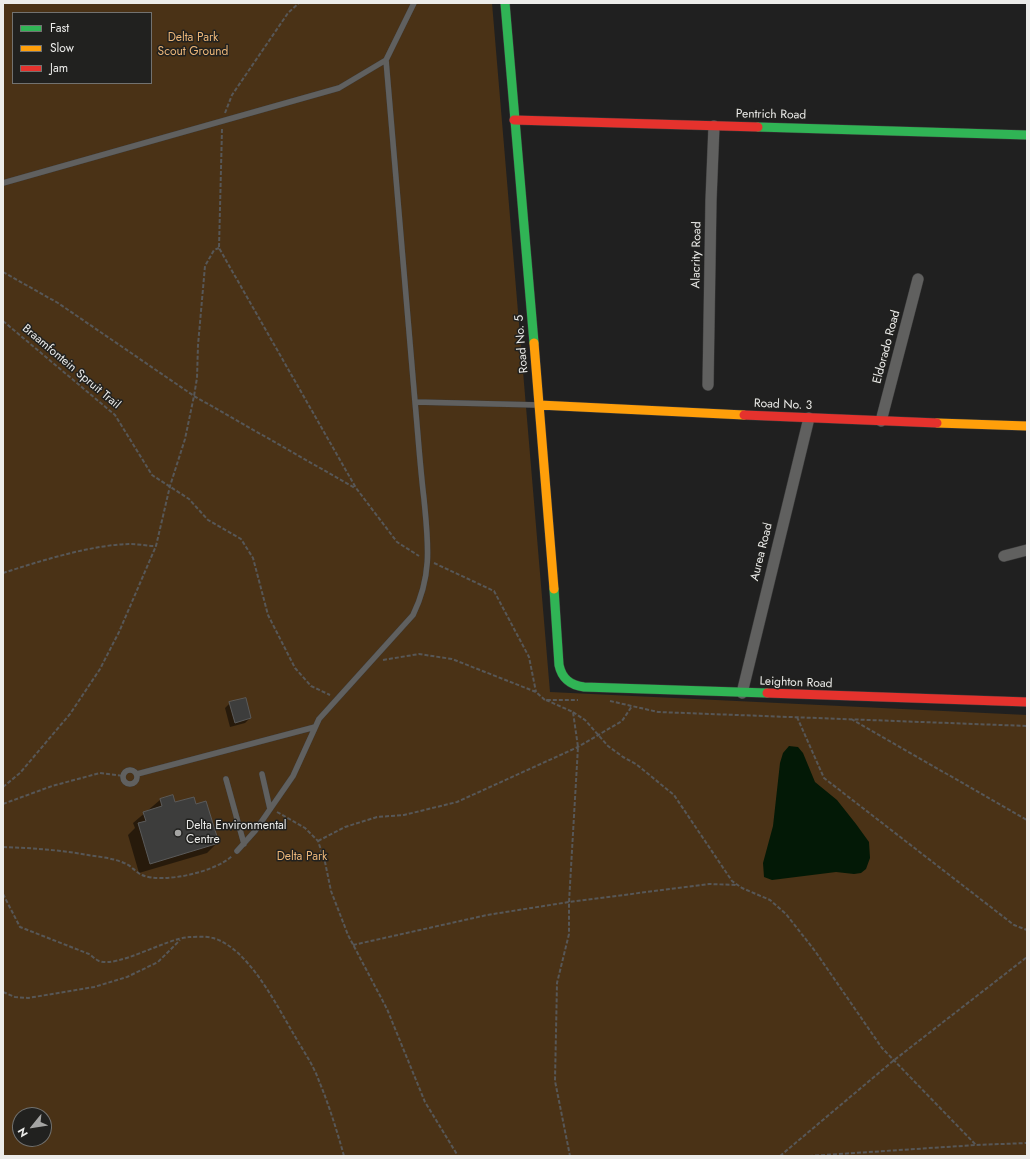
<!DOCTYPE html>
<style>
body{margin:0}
#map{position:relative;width:1030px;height:1159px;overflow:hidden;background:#202020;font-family:Jost,sans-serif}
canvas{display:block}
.frame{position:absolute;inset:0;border:4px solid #ececea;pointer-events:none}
.legend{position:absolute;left:12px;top:12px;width:140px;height:72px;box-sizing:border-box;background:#21211f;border:1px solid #727270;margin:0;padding:5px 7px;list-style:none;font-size:12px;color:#ececea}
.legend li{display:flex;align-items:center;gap:8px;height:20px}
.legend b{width:20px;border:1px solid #727270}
.north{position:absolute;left:12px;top:1107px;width:40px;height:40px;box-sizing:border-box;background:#21211f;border:1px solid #727270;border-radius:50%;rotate:240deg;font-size:11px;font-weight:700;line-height:16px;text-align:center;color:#ececea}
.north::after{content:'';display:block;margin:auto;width:14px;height:18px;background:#a5a5a3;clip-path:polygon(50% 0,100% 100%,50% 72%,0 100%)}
</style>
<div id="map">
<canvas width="1030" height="1159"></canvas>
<div class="frame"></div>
<ul class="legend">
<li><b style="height:5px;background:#30b455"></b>Fast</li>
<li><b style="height:5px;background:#ff9f0a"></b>Slow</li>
<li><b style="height:5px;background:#e5322d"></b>Jam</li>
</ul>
<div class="north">N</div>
</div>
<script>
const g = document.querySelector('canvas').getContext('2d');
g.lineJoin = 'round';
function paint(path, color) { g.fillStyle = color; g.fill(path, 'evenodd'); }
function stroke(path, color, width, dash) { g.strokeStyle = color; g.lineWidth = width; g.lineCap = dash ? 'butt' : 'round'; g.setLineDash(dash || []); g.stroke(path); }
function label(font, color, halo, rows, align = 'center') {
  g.font = font + ' Jost,sans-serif'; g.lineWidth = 3; g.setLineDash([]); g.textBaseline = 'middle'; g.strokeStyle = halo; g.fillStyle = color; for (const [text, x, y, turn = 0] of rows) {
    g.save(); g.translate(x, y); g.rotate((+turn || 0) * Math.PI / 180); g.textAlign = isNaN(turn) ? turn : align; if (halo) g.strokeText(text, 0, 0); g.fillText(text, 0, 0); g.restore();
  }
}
const green = new Path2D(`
 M 3,3 L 492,3 L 550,692 L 1027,715 L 1027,1156 L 3,1156 ZM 13,13 L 151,13 L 151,83 L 13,83 ZM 20,1115 L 44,1115 L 44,1139 L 20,1139 Z`);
const water = new Path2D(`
 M 789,746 L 798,747 L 803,753 L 815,782 L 837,800 L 856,824 L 869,842 L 870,858 L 866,869 L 861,873 L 854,874 L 836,872 L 772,880 L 764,877 L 763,863 L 773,826 L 780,763 L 783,753 Z`);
const shadow = new Path2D(`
 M 230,703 L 250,718 L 245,723 L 230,727 L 225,708 Z
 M 160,800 L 195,805 L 218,842 L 207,853 L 139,873 L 128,835 L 135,828 L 133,823 Z`);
const building = new Path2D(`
 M 246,698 L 251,718 L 235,723 L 229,702 Z
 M 173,795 L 175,802 L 194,797 L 196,804 L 206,801 L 219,843 L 150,864 L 138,823 L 146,821 L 143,812 L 162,806 L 160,799 Z`);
const path = new Path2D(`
 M 225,113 L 232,95 L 288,13 L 299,3
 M 222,129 L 219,248 L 356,488 L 397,542 L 419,556
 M 3,272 L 58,303 L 194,396 L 355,488
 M 3,321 L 115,415 L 152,475 L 189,499 L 208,520 L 241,539 L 253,558 L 268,615 L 295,668 L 311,686 L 330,695
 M 434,563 L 494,591 L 529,657 L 536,692
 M 3,573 C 40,561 91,545 129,544 C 138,544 147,546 156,546
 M 383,660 L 419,654 L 452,659 L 536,692 L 545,700 L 578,700
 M 546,700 L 573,712 L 578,747 L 569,902 L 569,934 L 557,983 L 555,1081 L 570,1156
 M 610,701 L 658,712 L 1027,726
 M 573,712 L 585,720 L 608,746 L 623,757 L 636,764 L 674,795 L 732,881 L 742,888 L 770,900 L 786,914 L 815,951 L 882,1048 L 976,1145
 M 797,717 L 824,778 L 1014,925 L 1027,930
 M 851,719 L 1027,820
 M 3,787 L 20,773 L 70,714 L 100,669 L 119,632 L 156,546 L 170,486 L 185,439 L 194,396 L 197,378 L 198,345 L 205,266 L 214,250 L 219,248
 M 3,804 L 52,786 L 100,773 L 123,776
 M 277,812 L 305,828 L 318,841 L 325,862 L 331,891 L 348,935 L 387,1009 L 425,1102 L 458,1156
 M 318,841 L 345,827 L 377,817 L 404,815 L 457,802 L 578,747 L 622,721 L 632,706
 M 3,847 C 32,848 60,850 88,855 C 100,857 113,858 124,863 C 131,865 135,872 142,875 C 163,884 215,872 232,856
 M 3,894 L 20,927 L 89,954 C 92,956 95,959 99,961 C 118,968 165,939 189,937 C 196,937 206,936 213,938 C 248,948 276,1004 293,1033 C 302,1049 313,1064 319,1081 C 329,1105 337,1131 344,1156
 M 353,945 L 487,915 L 569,902 L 709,884 L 737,885
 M 3,992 L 15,997 L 28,998 L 94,987 L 127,977 L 158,962 L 180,940
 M 780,1156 L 893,1061 L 1027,957
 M 809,1156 L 976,1145 L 1027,1143`);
const lane = new Path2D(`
 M 414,3 L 386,60 L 415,402
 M 3,183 L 339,88 L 386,60
 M123 777a7 7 0 1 1 14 0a7 7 0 1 1-14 0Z
 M 137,774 L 315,727
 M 262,774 L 270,809
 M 226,779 L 244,844
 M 237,851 L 255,831 L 293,776 L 319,719 L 413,615 C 433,574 428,542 424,499 C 420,466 418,434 415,402 L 539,405`);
const street = new Path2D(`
 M 708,385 L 711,200 L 714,126
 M 881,421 L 918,279
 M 1004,556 L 1027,550
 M 742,693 L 809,418`);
const fast = new Path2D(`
 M 505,3 L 534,343
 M 758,127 L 1027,135
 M 554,589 L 559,665 C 562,679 570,685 584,687 L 767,693`);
const slow = new Path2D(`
 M 534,343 L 554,589
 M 539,405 L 744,415
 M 937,423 L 1027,426`);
const jam = new Path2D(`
 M 514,120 L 758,127
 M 744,415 L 937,423
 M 767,693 L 1027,702`);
const markers = [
 [178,833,4,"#a5a5a3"]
];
const parkNames = [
 ["Delta Park",193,38],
 ["Scout Ground",193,52],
 ["Delta Park",302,857]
];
const streetNames = [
 ["Pentrich Road",771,115,1],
 ["Alacrity Road",697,255,-89],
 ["Road No. 5",522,344,-95],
 ["Eldorado Road",887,347,-75],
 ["Braamfontein Spruit Trail",71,367,40],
 ["Road No. 3",783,405,2],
 ["Aurea Road",762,552,-76],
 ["Leighton Road",796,683,2]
];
const poiNames = [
 ["Delta Environmental",186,826],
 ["Centre",186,840]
];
paint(green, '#4a3216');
paint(water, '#031906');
paint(shadow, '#0007');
paint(building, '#3d3d3c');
stroke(building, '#5a5a5a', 1);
stroke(lane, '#3b3b3b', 6);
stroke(street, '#3b3b3b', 12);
stroke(fast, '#3b3b3b', 10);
stroke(slow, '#3b3b3b', 10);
stroke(jam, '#3b3b3b', 10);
stroke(path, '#575757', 2, [4, 2]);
stroke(lane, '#60605f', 5.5);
stroke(street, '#60605f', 11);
stroke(fast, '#30b455', 9);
stroke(slow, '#ff9f0a', 9);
stroke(jam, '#e5322d', 9);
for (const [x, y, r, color] of markers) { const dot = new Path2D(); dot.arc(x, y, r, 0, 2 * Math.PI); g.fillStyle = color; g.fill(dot); stroke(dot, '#21211f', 1.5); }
label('12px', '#ecb678', '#21211f', parkNames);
label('12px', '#ececea', '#21211f', streetNames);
label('12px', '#ececea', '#21211f', poiNames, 'left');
</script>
